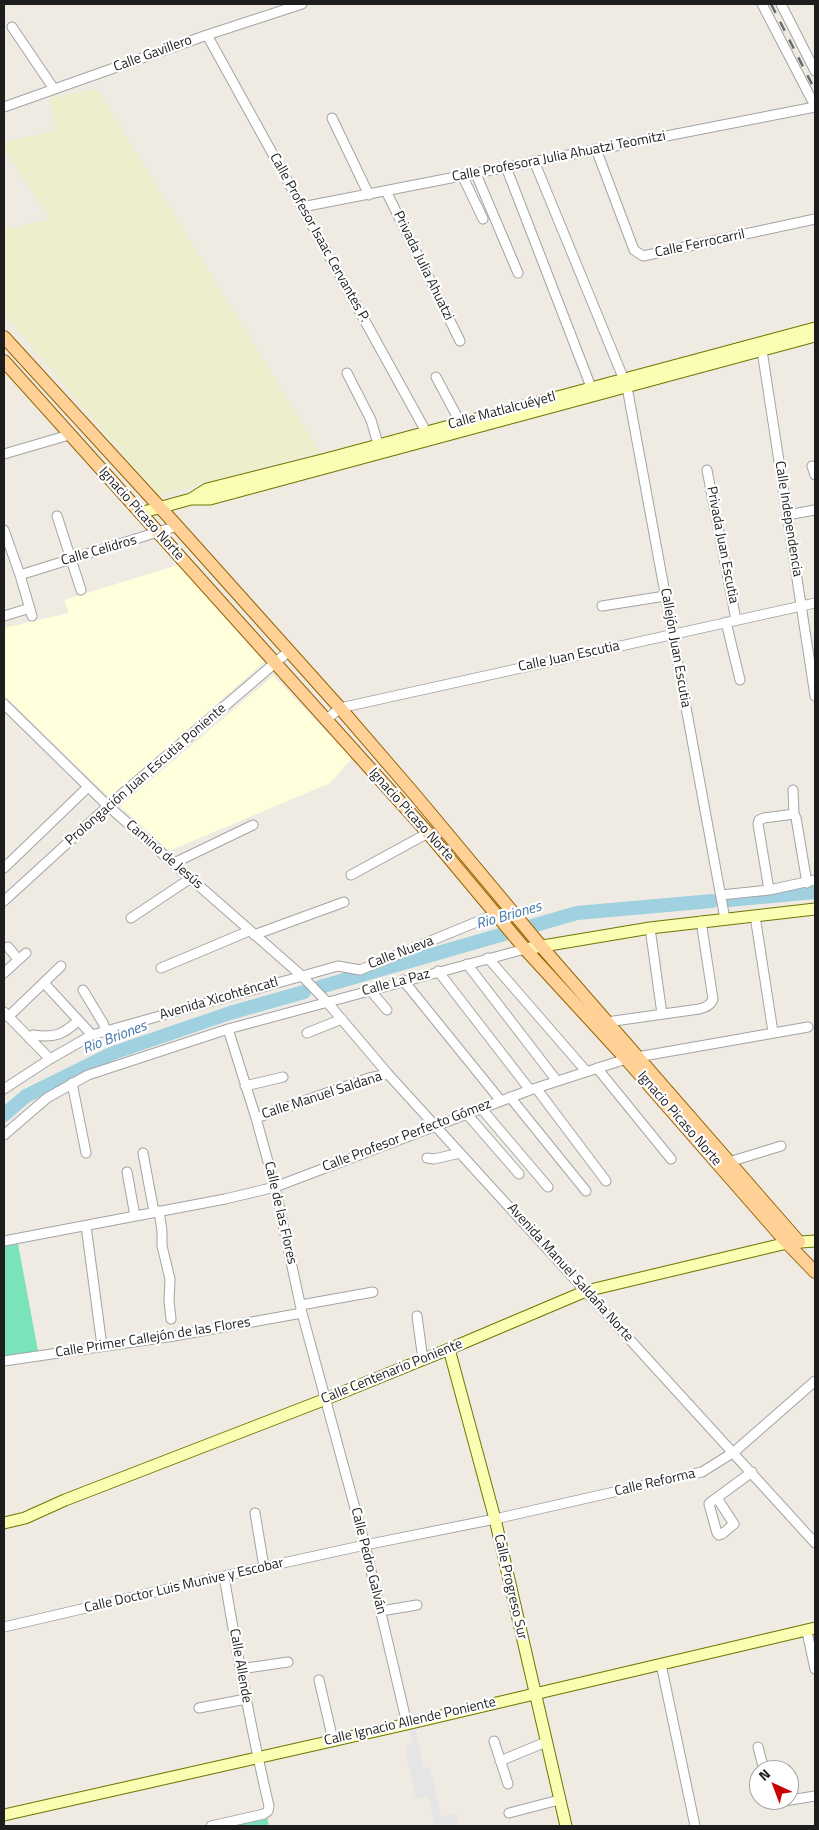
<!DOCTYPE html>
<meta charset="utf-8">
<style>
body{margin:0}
#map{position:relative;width:819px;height:1830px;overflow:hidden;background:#efebe2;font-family:"Titillium Web",sans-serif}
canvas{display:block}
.frame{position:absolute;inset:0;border:5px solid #1d1d1d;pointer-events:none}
.north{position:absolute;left:749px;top:1760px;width:50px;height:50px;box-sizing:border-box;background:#fff;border:1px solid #a5a5a5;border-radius:50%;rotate:317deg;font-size:14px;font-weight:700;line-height:20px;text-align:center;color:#1d1d1d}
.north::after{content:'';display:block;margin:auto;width:18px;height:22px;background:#ca0001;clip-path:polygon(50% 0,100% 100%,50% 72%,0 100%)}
</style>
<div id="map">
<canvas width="819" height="1830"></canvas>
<div class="frame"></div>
<div class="north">N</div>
</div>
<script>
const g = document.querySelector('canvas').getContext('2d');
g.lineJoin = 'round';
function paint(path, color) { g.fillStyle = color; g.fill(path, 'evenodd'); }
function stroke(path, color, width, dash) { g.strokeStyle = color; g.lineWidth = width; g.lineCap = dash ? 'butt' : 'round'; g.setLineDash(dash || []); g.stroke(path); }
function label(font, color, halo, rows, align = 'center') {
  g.font = font + ' "Titillium Web",sans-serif'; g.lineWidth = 4.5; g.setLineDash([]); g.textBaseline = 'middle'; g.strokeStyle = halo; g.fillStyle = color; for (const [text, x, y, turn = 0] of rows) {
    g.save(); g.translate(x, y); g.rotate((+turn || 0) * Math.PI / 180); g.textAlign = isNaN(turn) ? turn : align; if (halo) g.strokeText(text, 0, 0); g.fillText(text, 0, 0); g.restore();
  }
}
const education = new Path2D(`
 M 178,565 L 264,662 L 110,798 L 4,695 L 4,628 L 69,613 L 64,600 Z
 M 273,676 L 352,758 L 330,783 L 169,851 L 120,806 Z`);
const farmland = new Path2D(`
 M 97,89 L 320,452 L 158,496 L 4,314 L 4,229 L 51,219 L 4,149 L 4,142 L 56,131 L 50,98 Z`);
const pitch = new Path2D(`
 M 18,1244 L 38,1351 L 4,1357 L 4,1246 Z
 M 267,1817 L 269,1826 L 231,1826 Z`);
const parking = new Path2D(`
 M 416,1729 L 423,1768 L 430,1767 L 441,1816 L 457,1814 L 459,1826 L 435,1826 L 428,1796 L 416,1799 L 405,1747 L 412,1743 L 410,1731 Z`);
const river = new Path2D(`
 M 729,900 L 815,892
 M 320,987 L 577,913 L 712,901
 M 4,1115 L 26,1096 L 113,1053 L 230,1013 L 304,992`);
const street = new Path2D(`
 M 762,4 L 815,106
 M 781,4 L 815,71
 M 12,27 L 54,89
 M 207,35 L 429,437
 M 4,107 L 207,35 L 302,4
 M 332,118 L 369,195
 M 596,149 L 634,250 L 643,256 L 815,219
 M 534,161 L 627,387 L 725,919
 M 506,167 L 591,387
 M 476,174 L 518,273
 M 463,177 L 483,219
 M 386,191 L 460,341
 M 302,207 L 815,107
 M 761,344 L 815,696
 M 347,373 L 371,420 L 378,444
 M 436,377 L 460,422
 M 4,454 L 69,435
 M 812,466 L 815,475
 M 707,470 L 736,620
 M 787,515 L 815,510
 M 57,516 L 81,590
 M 4,530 L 20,575 L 32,616
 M 20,575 L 177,526
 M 602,606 L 665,596
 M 4,616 L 30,608
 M 726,622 L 740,680
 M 4,704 L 108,806 L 302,976 L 327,1002 L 388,1074 L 815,1543
 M 326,720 L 340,708 L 815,603
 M 793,790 L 794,814 L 796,818 L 807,883
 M 174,863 L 253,825
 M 4,868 L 88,787
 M 351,875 L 428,833
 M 769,890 L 758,824 L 759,820 L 764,818 L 794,814
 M 721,895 L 769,890 L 815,880
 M 4,901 L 108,806 L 289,651
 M 755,916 L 773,1032
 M 131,918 L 191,878
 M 650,928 L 662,1014
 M 254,935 L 344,902
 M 8,947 L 18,959
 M 488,958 L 586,1071
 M 467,964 L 557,1081
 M 161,968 L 249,931
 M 438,971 L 530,1090
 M 4,973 L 26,953
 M 403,980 L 501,1101
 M 44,983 L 92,1035
 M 83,990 L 103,1023 L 106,1031
 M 370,990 L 387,1010
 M 4,1012 L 50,1059
 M 8,1017 L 61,966
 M 607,1022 L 699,1009 C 706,1007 710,1006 713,999 L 701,921
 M 228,1029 L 256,1118 L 275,1187 L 302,1313 L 365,1545 L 407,1724
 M 307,1033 L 342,1019
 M 29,1038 L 33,1035 C 55,1038 62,1035 78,1021
 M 597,1068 L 671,1159
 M 72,1083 L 86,1153
 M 245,1086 L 283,1077
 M 536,1088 L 606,1181
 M 4,1089 L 50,1059 L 92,1035 L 338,966 L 360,970 L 496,914
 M 510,1097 L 586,1191
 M 481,1108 L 548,1187
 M 466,1113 L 519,1174
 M 256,1118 L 369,1078 L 388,1074
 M 4,1135 L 47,1098 L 88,1075 L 228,1029 L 525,949
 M 143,1153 L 154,1212
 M 427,1158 L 434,1159 L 460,1153
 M 729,1162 L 781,1146
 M 127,1172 L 135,1216
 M 159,1211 L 162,1231 L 162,1246 L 170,1279 L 169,1302 L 171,1319
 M 86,1226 L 102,1346
 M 4,1241 L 225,1199 L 275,1187 L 530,1090 L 626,1059 L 808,1027
 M 301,1305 L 373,1292
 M 417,1316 L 423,1360
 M 4,1361 L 174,1336 L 302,1313
 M 717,1498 L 734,1524 L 722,1534 L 719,1535 L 717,1533 L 709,1504 L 711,1502 L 752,1472
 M 255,1513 L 264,1567
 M 381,1611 L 417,1605
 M 4,1627 L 224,1576 L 365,1545 L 495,1519 L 702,1472 L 734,1452 L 815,1381
 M 807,1632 L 815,1669
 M 661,1664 L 695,1826
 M 240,1669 L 288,1662
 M 319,1680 L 333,1740
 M 199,1708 L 246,1699
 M 494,1741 L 508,1784
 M 758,1747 L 764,1770
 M 500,1761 L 546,1742
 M 772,1800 L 778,1802 L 815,1796
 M 509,1813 L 559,1800
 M 211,1826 L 264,1814 L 268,1811 L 269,1806 C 251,1730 237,1653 224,1576`);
const secondary = new Path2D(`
 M 191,499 L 207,489 L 326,459 L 815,328
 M 140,513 L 191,499 L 210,499 L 815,336
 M 525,949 L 650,928 L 815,909
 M 449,1349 L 495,1519 L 566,1826
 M 4,1523 L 25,1518 L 65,1500 L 326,1399 L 449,1349 L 586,1291 L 787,1243 L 815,1241
 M 4,1815 L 407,1724 L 815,1628`);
const primary = new Path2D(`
 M 4,337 L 177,526 L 340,708 L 415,795 L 541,946 L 799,1242
 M 4,361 L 428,833 L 525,949 L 626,1059 L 787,1243 L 815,1272`);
const rail = new Path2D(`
 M 771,4 L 815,90`);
const streetNames = [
 ["Calle Gavillero",153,54,-20],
 ["Calle Profesora Julia Ahuatzi Teomitzi",559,157,-11],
 ["Calle Profesor Isaac Cervantes P.",319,238,61],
 ["Calle Ferrocarril",700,244,-12],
 ["Privada Julia Ahuatzi",423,266,64],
 ["Calle Matlalcuéyetl",502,411,-15],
 ["Ignacio Picaso Norte",141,514,48],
 ["Calle Independencia",788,519,81],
 ["Privada Juan Escutia",722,545,79],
 ["Calle Celidros",99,551,-16],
 ["Callejón Juan Escutia",675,648,80],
 ["Calle Juan Escutia",569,657,-12],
 ["Prolongación Juan Escutia Poniente",146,775,-41],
 ["Ignacio Picaso Norte",411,815,48],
 ["Camino de Jesús",164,855,41],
 ["Calle Nueva",401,953,-21],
 ["Calle La Paz",396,983,-15],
 ["Avenida Xicohténcatl",219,999,-16],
 ["Calle Manuel Saldana",322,1096,-18],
 ["Ignacio Picaso Norte",679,1119,49],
 ["Calle Profesor Perfecto Gómez",407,1136,-21],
 ["Calle de las Flores",280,1213,77],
 ["Avenida Manuel Saldaña Norte",570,1273,48],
 ["Calle Primer Callejón de las Flores",153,1338,-9],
 ["Calle Centenario Poniente",392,1372,-22],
 ["Calle Reforma",655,1483,-13],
 ["Calle Pedro Galván",368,1561,76],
 ["Calle Doctor Luis Munive y Escobar",184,1586,-13],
 ["Calle Progreso Sur",510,1587,77],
 ["Calle Allende",240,1666,80],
 ["Calle Ignacio Allende Poniente",410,1722,-13]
];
const waterNames = [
 ["Rio Briones",509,916,-16],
 ["Rio Briones",115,1038,-21]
];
paint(education, '#ffffdb');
paint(farmland, '#edefcc');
paint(pitch, '#7ae3ba');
paint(parking, '#e5e5e5');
stroke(river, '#9fd1e0', 14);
stroke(street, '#a4a4a4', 11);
stroke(secondary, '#6c7800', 13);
stroke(primary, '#966300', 14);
stroke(street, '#fff', 9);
stroke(secondary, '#fafdb2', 11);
stroke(primary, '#ffd197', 12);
stroke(rail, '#6b6b6b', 2.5, [10, 10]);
label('14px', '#1d1d1d', '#fff', streetNames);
label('italic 15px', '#4177aa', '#fff', waterNames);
</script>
